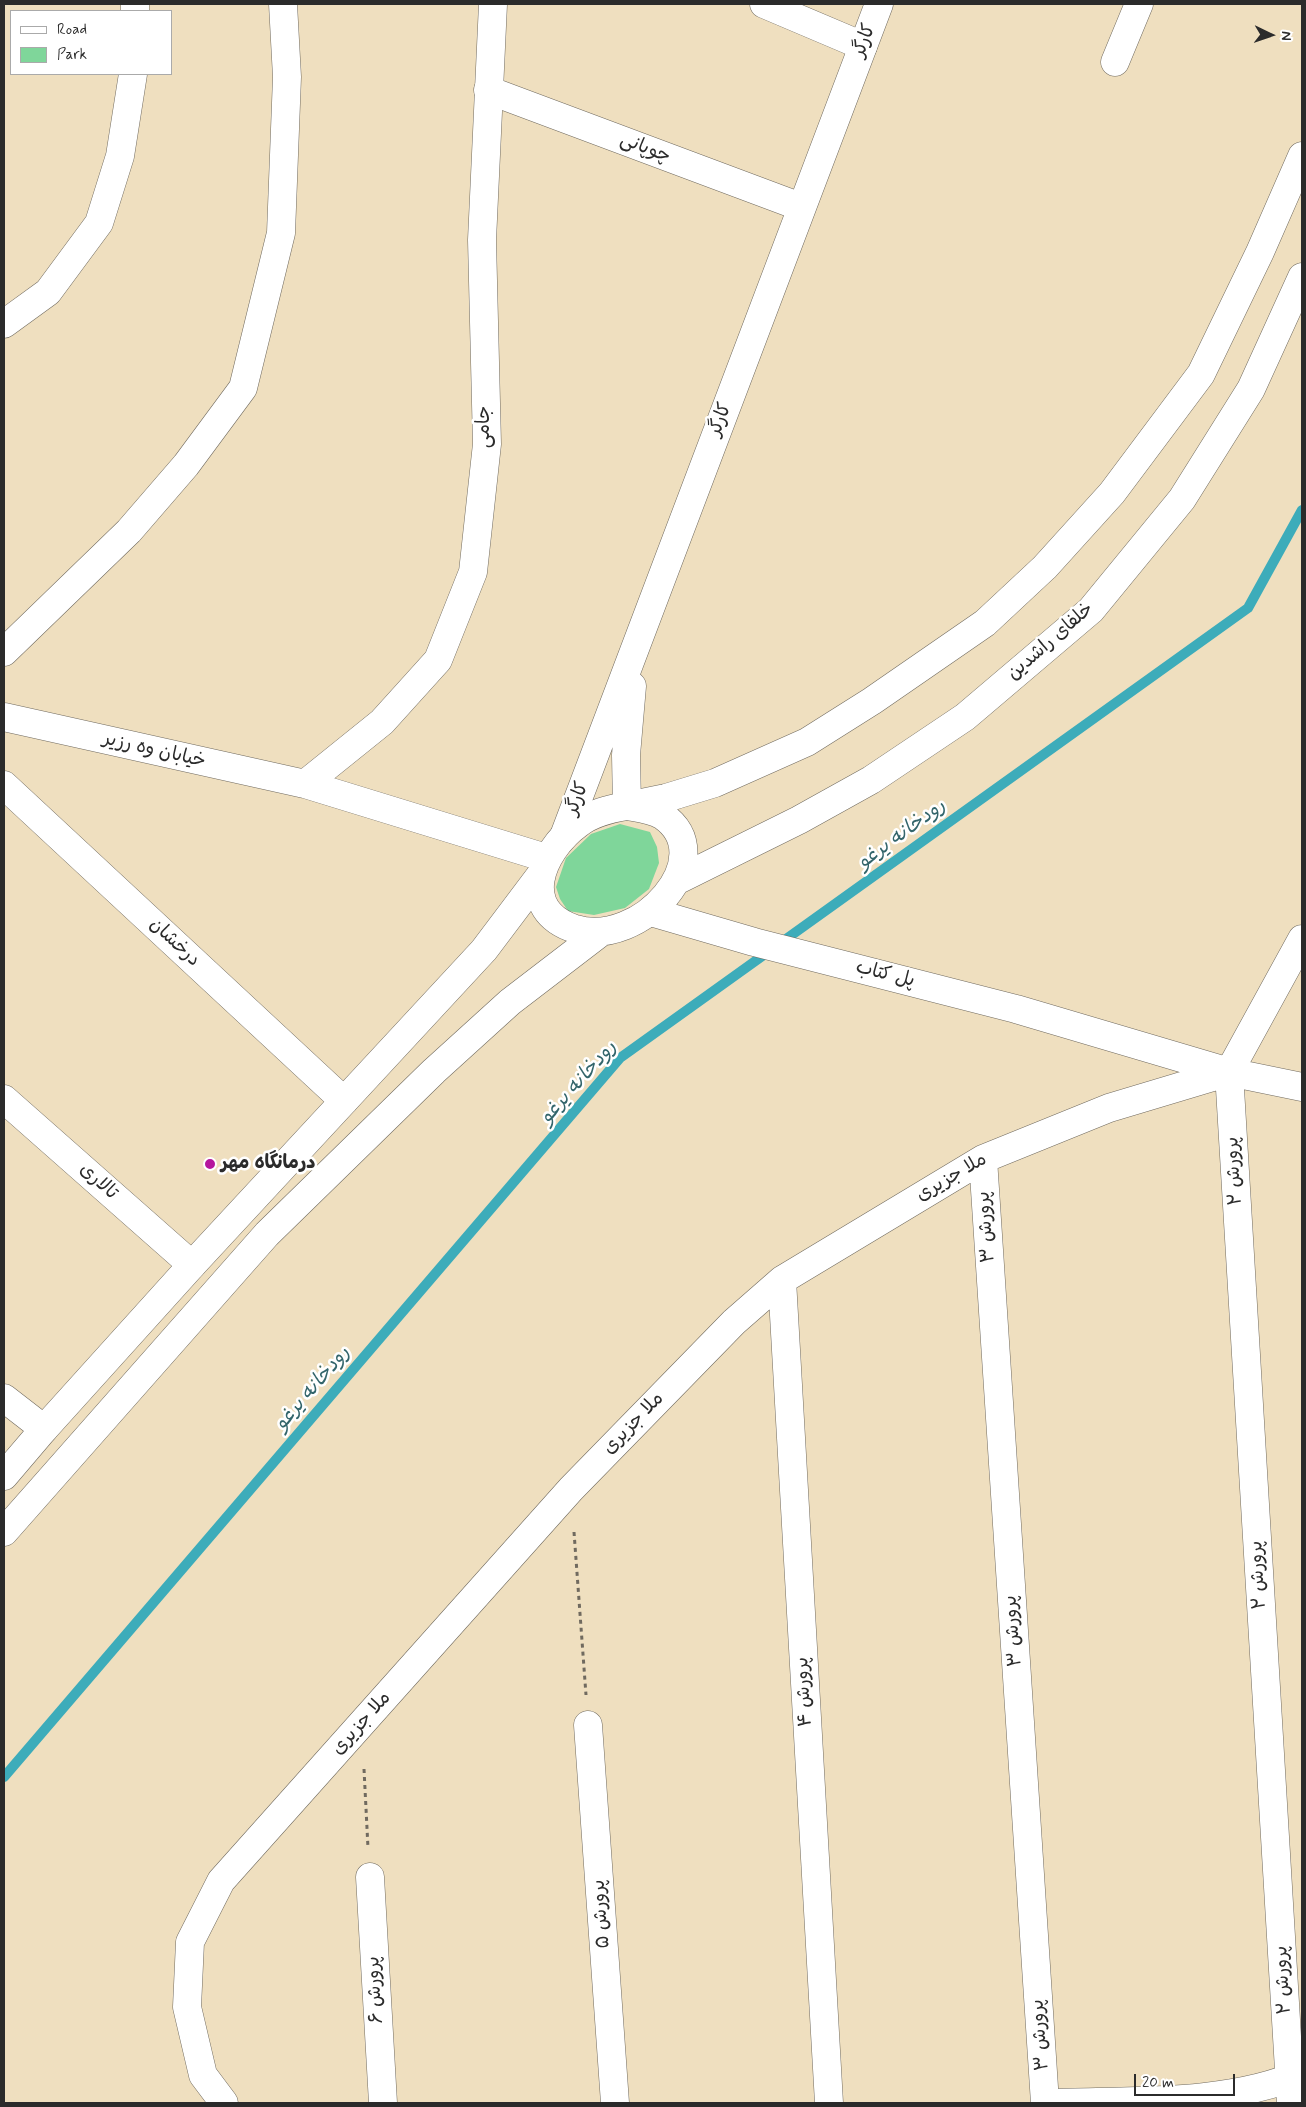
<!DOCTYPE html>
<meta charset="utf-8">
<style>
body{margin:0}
#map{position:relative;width:1306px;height:2107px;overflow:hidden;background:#efdfbf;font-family:Mynerve,sans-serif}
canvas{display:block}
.frame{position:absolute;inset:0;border:5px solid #2b2b2b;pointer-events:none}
.legend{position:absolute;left:10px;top:10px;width:162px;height:65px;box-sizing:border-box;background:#fff;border:1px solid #aaa;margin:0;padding:6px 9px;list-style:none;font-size:15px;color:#2b2b2b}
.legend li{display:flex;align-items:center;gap:10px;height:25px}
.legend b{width:25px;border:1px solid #aaa}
.north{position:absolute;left:1246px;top:10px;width:50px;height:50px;-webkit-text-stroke:4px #fff;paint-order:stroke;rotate:93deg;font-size:14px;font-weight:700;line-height:20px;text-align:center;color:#2b2b2b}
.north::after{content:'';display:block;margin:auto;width:18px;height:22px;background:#2b2b2b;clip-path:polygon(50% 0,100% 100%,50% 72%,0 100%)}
.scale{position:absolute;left:1134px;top:2074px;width:101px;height:22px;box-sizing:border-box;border:2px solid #2b2b2b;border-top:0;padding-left:6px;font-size:15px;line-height:18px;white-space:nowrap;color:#2b2b2b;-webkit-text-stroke:4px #fff;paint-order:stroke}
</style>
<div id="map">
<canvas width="1306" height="2107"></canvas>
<div class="frame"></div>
<ul class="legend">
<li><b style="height:6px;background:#fff"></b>Road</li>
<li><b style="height:14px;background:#7fd69a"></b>Park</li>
</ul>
<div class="north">N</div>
<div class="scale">20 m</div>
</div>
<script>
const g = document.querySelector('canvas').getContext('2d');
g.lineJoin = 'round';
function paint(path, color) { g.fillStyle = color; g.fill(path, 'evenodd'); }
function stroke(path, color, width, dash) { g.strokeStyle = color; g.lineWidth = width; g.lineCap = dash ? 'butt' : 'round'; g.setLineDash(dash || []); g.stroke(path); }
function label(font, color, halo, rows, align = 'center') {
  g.font = font + ' Mynerve,"Playpen Sans Arabic",sans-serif'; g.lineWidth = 5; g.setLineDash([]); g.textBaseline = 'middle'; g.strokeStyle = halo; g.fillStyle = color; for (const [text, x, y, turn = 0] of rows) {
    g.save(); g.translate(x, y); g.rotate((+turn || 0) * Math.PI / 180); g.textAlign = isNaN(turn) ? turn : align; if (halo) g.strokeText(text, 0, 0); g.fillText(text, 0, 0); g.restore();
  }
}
const green = new Path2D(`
 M 620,824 L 650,832 L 657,847 L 659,863 L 649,889 L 625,908 L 594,915 L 568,911 L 560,899 L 556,887 L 566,858 L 591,834 Z`);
const stream = new Path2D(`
 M 4,1777 L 620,1058 L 1248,608 L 1302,510`);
const path = new Path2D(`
 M 574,1532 L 586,1695
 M 364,1769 L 368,1848`);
const minor = new Path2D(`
 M 764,4 L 863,46
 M 135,11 L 135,4
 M 1115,62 L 1139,4
 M 488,90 L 801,207
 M 4,324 L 48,292 L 99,223 L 120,156 L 133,74
 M 4,652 L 129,531 L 186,465 L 243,388 L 281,233 L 287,77 L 283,4
 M 4,785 L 344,1101
 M 651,912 L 754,942 L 1016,1009 L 1229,1072 L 1302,1087
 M 1229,1072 L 1291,2103
 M 4,1099 L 192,1265
 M 983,1159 L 1045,2103
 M 782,1280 L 829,2103
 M 4,1398 L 44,1429
 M 588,1725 L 615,2103
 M 370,1877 L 383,2103
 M 224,2103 L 203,2075 L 187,2007 L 190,1942 L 221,1881 L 571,1489 L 734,1322 L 782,1280 L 983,1159 L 1109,1108 L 1229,1072 L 1302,939
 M 1049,2103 C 1129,2100 1229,2106 1302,2073`);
const tertiary = new Path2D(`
 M 4,717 L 305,784 L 546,858
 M 305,784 L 382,722 L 438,660 L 473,572 L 487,444 L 482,240 L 493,4
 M 627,806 L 626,755 L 632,686
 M 564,836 L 879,4`);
const secondary = new Path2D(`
 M 627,806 L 666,798 L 715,783 L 807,742 L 872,701 L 985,623 L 1045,567 L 1112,493 L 1201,374 L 1260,252 L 1302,156
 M 627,806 C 639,808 652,809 663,816 C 722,857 641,949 575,929 C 517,910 540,852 578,824 C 592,813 609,809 627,806 Z
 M 676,881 L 799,820 L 871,780 L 965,717 L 1091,610 L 1182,499 L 1251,389 L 1302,277
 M 4,1476 L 44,1429 L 192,1265 L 484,950 L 539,877
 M 4,1532 L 267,1234 L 434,1071 L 510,1002 L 600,933`);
const markers = [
 [210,1164,6,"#b5179e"]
];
const streetNames = [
 ["کارگر",865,41,-69],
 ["چوپانی",645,149,21],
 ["کارگر",721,420,-69],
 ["جامی",485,427,-90],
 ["خلفای راشدین",1051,642,-41],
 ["خیابان وه رزیر",154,751,13],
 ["کارگر",578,799,-69],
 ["درخشان",174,943,43],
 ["پل کتاب",885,975,14],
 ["پرورش ۲",1235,1171,-93],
 ["ملا جزیری",952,1178,-30],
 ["تالاری",98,1182,42],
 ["پرورش ۳",987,1227,-94],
 ["ملا جزیری",634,1424,-46],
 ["پرورش ۲",1259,1575,-93],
 ["پرورش ۳",1014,1631,-94],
 ["پرورش ۴",805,1692,-93],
 ["ملا جزیری",362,1724,-48],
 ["پرورش ۵",602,1914,-94],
 ["پرورش ۲",1284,1980,-93],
 ["پرورش ۶",376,1990,-93],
 ["پرورش ۳",1041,2035,-94]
];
const poiNames = [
 ["درمانگاه مهر",221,1164]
];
const waterNames = [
 ["رودخانه یرغو",902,835,-36],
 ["رودخانه یرغو",579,1083,-48],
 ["رودخانه یرغو",313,1389,-49]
];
paint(green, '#7fd69a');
stroke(stream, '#3dacba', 10);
stroke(minor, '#706a5f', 29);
stroke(tertiary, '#706a5f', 29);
stroke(secondary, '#706a5f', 29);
stroke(path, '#706a5f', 3, [4, 4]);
stroke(minor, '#fff', 28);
stroke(tertiary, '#fff', 28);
stroke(secondary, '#fff', 28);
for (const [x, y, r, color] of markers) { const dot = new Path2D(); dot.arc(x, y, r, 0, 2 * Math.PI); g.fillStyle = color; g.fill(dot); stroke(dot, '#fff', 2); }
label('19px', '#2b2b2b', '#fff', streetNames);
label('bold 19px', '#2b2b2b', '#fff', poiNames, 'left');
label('italic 20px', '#33656b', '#fff', waterNames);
</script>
